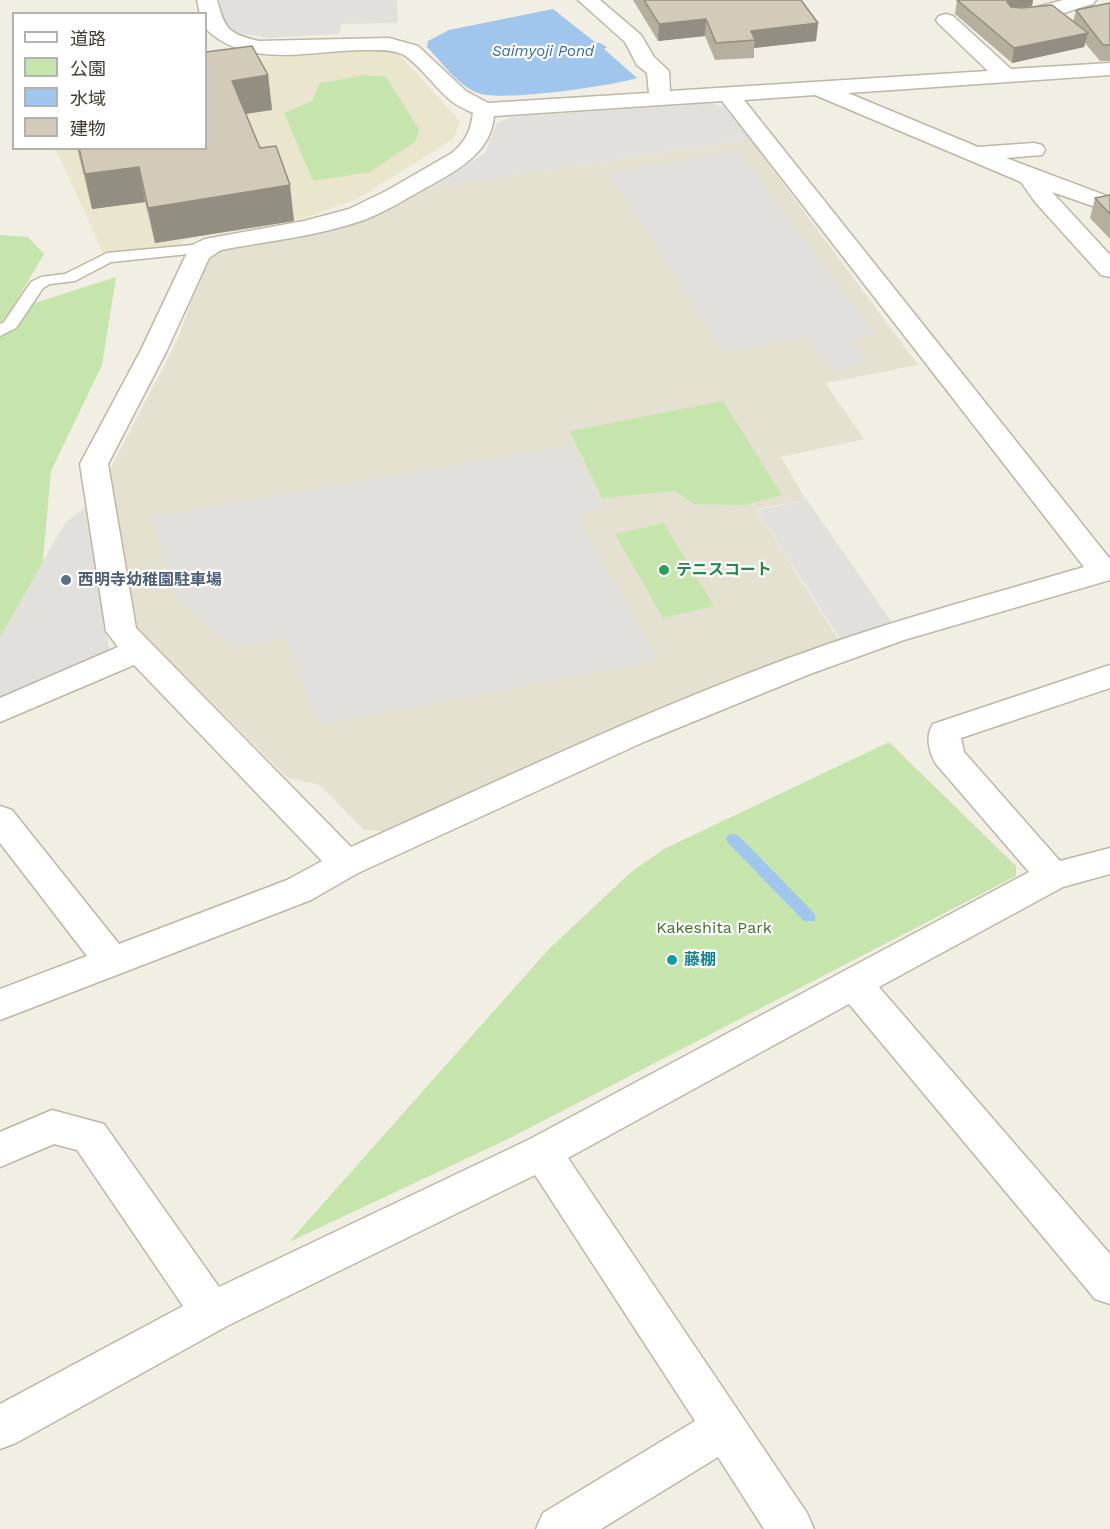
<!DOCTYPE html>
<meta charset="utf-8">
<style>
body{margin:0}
#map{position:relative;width:1110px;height:1529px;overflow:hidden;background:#f1eee3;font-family:"Work Sans","Noto Sans JP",sans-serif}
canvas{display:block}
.legend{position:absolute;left:12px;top:12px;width:195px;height:138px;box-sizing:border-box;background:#fff;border:2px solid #b4b2ae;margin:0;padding:8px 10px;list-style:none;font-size:18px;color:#433e34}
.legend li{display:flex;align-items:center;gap:12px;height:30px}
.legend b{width:30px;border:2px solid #b4b2ae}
</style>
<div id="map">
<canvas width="1110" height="1529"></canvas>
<ul class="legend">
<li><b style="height:8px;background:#fff"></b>道路</li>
<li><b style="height:16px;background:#c6e5ac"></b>公園</li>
<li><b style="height:16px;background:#a0c6ed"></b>水域</li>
<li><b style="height:16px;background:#d2cbb9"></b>建物</li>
</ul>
</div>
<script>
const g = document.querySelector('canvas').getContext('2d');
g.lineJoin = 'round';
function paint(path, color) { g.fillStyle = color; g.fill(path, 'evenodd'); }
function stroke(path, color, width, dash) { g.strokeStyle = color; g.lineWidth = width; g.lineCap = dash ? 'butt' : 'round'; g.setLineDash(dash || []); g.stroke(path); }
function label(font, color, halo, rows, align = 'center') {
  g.font = font + ' "Work Sans","Noto Sans JP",sans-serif'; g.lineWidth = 4.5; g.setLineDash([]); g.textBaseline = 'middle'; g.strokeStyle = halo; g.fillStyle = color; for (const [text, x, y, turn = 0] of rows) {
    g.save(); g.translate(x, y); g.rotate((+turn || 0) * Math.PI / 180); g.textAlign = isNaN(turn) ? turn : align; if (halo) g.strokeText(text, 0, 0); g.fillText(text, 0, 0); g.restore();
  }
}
const residential = new Path2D(`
 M 750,139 L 918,365 L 825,383 L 864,439 L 781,457 L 806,500 L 756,509 L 842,645 L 614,733 L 383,831 L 364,830 L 320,785 L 288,778 L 137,628 L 109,471 L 177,341 L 207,258 L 227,249 L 309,234 L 372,216 L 403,203 L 428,188 Z`);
const education = new Path2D(`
 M 360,49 L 396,51 L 460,121 L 453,139 L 357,199 L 299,220 L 185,240 L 175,250 L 106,259 L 56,149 L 206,148 L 210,62 Z`);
const green = new Path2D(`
 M 365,75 L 386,77 L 419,129 L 416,141 L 370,172 L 313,181 L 284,113 L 312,101 L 320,83 Z
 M 0,235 L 28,237 L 44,254 L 5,320 L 0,322 Z
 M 116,277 L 102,365 L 51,471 L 39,604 L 0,660 L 0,326 L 29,305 Z
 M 723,401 L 782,495 L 744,505 L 694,504 L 675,491 L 602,498 L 570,431 Z
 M 664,523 L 714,606 L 663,618 L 615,534 Z
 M 889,742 L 1016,866 L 1016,876 L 510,1138 L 289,1242 L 548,950 L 630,873 L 664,849 Z`);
const parking = new Path2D(`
 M 220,0 L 397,0 L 398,23 L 341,24 L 339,34 L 267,38 L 236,32 L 225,24 L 220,16 Z
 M 711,103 L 724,107 L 750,139 L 430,188 L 485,153 L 497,123 L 512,117 Z
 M 739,151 L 876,335 L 851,340 L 867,363 L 833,370 L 809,336 L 724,352 L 608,172 Z
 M 571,445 L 603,509 L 577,515 L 659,660 L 320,725 L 286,638 L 234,648 L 176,597 L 152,516 Z
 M 807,500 L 893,624 L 842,642 L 757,510 Z
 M 86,506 L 109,648 L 101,658 L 0,700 L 0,637 L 65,523 Z`);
const water = new Path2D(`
 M 553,9 L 596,43 L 600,43 L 607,47 L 604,49 L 637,78 C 611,86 502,102 478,93 C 458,86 441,61 427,47 L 428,41 L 449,30 Z`);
const stream = new Path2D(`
 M 733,834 L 738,835 L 814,913 L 816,917 L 814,921 L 804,921 L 728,843 L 726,839 L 728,835 Z`);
const service = new Path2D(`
 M 203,244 L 208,246 L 211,249 L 208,252 L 111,262 L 75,281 L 50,284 L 43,288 L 16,328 L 0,336 L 0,324 L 4,322 L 31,282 L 41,277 L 65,274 L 107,253 Z`);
const minor = new Path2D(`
 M 197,0 L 217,0 C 225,30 229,34 259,41 L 389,38 L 418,46 L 466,91 L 488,103 L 649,93 L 647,73 L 637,65 L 625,42 L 578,0 L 600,0 L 641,35 L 654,57 L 669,71 L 670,91 L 988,71 L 939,24 L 936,20 L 939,16 L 946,14 L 953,16 L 1011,69 L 1110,63 L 1110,75 L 848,93 L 978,147 L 1034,143 L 1042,145 L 1045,150 L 1042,155 L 1006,158 L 1110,197 L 1110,212 L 1052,192 L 1110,255 L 1110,277 L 1101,275 L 1035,202 L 1021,182 L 815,95 L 744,100 L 1110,559 L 1110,580 L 904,640 L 810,674 L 646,741 L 358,873 L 311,900 L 0,1020 L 0,989 L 87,956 L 0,843 L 0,806 L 12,810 L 119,944 L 287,880 L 322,861 L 134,665 L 0,722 L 0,698 L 118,647 L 106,631 L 80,464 L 141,350 L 185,257 L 194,244 L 205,239 L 304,221 L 349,209 L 386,191 L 452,153 C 466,141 471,130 473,113 C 465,109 455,105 449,99 C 436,88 415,60 402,54 C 391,49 377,50 365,50 C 313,50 248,70 206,29 L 206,14 L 200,14 ZM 722,101 L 1084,567 C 985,596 886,622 789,658 C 640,713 496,782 351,847 L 136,628 L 108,464 L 167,350 L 209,258 L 221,250 C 268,241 318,236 364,220 C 388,211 410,196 433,184 C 461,168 491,151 494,116 Z
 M 1063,0 L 1096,0 L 1093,4 C 1067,11 1036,26 1009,19 L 1006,15 L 1009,11 L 1030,9 Z
 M 1110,665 L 1110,688 L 961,738 L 964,752 L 1060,861 L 1110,848 L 1110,874 L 1063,887 L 879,987 L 1110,1254 L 1110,1304 L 1095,1299 L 849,1004 L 568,1158 L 807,1513 L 814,1529 L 764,1529 L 718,1457 L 601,1529 L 536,1529 L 543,1513 L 695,1421 L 535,1175 L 227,1326 L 16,1443 L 0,1449 L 0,1404 L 183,1306 L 77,1150 L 54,1144 L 0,1167 L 0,1132 L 52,1110 L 104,1124 L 219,1287 L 528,1140 L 1029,872 L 936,764 C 929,752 925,736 933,724 Z`);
const wall = new Path2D(`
 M 633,0 L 801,0 L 818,23 L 816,41 L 754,48 L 754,58 L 715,60 L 705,36 L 658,41 Z
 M 957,0 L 1033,0 L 1032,6 L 1018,8 L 1073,22 L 1076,10 L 1110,3 L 1110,61 L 1100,61 L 1085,43 L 1084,47 L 1012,63 L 955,14 Z
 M 268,75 L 272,110 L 246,114 L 260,148 L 294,221 L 155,243 L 145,202 L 92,209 L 77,148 L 206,148 Z
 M 1110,195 L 1110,239 L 1090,218 L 1095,198 Z`);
const shadedWall = new Path2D(`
 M 1008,0 L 1033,0 L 1032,6 L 1009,9 L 1007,2 Z
 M 706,19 L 705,36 L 658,41 L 659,24 Z
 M 818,23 L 816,41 L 754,48 L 755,40 L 751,31 Z
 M 1088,33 L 1084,47 L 1012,63 L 1014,48 Z
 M 268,75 L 272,110 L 237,115 L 232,81 Z
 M 139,167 L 145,202 L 92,209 L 85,174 Z
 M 290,185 L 294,221 L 155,243 L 148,208 Z`);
const building = new Path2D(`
 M 644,0 L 801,0 L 818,23 L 751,31 L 755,40 L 716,43 L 706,19 L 659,24 Z
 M 957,0 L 1008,0 L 1007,2 L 1011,7 L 1022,8 L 1052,5 L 1088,33 L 1014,48 Z
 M 1110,3 L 1110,45 L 1103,45 L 1076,10 Z
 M 252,46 L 268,75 L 232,81 L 260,148 L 276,146 L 290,185 L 148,208 L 139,167 L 85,174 L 79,148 L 206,148 L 206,52 Z
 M 1110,195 L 1110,214 L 1095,198 Z`);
const markers = [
 [664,570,6,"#2e9e5b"],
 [66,580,6,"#5c6f8a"],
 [672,960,6,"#0f9aa8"]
];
const farWaternames = [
 ["Saimyoji Pond",543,52]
];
const leisureNames = [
 ["テニスコート",676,570]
];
const serviceNames = [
 ["西明寺幼稚園駐車場",78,580]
];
const parkNames = [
 ["Kakeshita Park",714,928]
];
const cultureNames = [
 ["藤棚",684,960]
];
paint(residential, '#e5e1d1');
paint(education, '#eae5cd');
paint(green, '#c6e5ac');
paint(parking, '#e2e0dc');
paint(water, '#a0c6ed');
paint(stream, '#a0c6ed');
stroke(service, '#bcb7a6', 3);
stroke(minor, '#bcb7a6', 3);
paint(service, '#fff');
paint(minor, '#fff');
paint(wall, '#b5af9f');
paint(shadedWall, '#938e82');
paint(building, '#d2cbb9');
stroke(building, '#938e82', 1.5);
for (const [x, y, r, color] of markers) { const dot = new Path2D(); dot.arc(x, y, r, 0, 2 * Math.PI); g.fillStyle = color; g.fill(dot); stroke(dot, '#fff', 2); }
label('italic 15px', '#316bab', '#fff', farWaternames);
label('bold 16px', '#27864d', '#fff', leisureNames, 'left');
label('bold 16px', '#4e5e75', '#fff', serviceNames, 'left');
label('16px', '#3e7229', '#fff', parkNames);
label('bold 16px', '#0d838f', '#fff', cultureNames, 'left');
</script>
